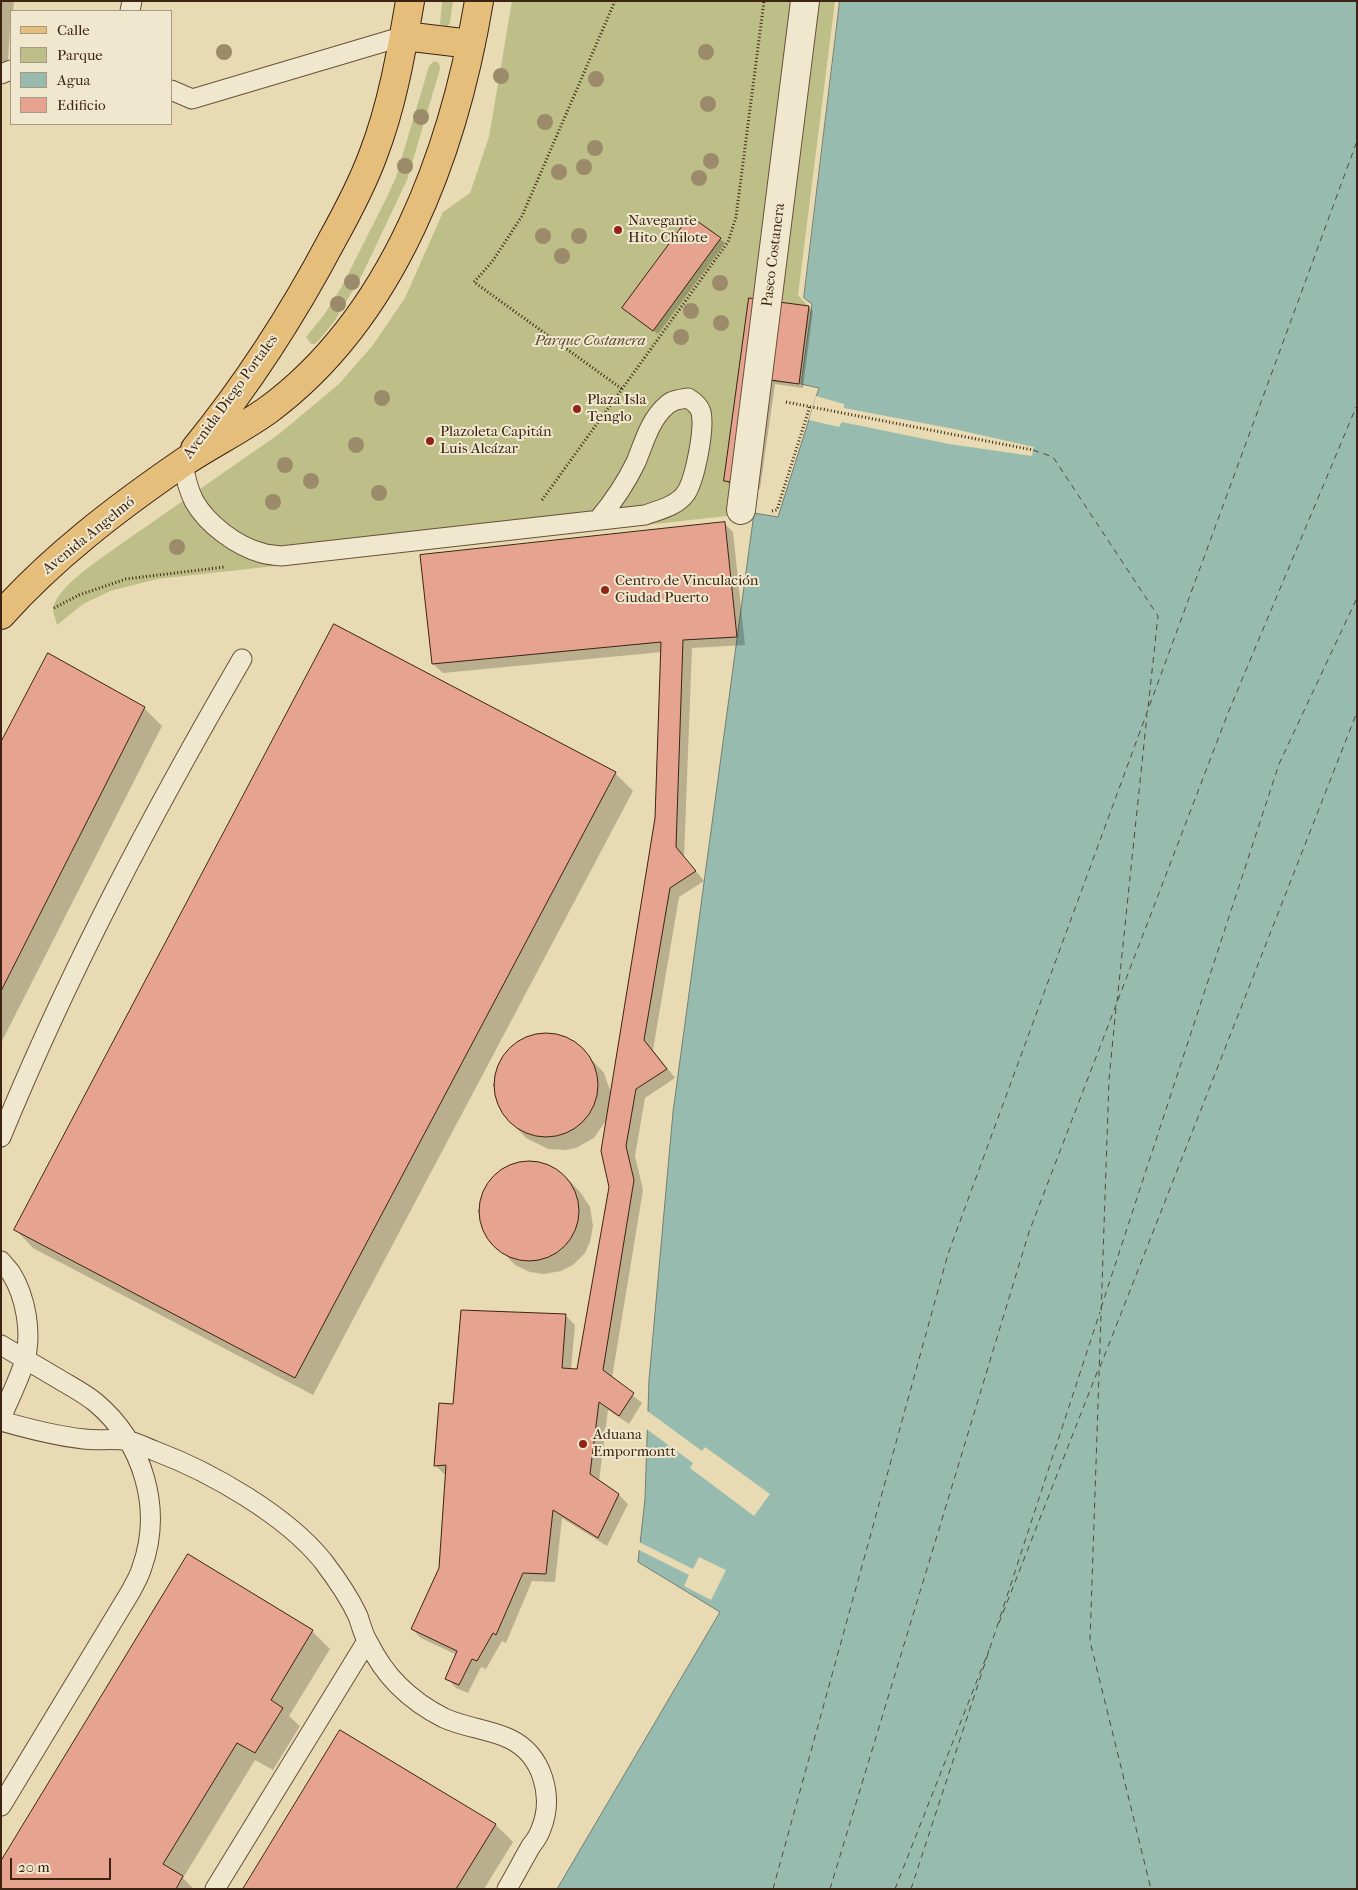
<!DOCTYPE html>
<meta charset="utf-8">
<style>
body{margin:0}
#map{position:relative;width:1358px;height:1890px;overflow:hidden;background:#e8dbb3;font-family:"IM FELL French Canon",serif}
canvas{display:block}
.frame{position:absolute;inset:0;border:2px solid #3d2312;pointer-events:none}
.legend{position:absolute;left:10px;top:10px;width:162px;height:115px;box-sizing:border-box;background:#f0e8ce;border:1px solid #a89983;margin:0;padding:6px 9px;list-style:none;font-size:15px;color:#3d2312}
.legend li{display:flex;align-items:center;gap:10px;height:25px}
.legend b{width:25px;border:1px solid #a89983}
.scale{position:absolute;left:10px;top:1858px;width:101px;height:22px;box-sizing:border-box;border:2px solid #3d2312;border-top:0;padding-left:6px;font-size:15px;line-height:18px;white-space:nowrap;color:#3d2312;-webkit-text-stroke:4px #f0e8ce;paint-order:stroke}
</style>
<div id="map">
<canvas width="1358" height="1890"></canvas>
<div class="frame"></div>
<ul class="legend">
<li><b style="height:6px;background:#e4be7a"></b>Calle</li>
<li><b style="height:14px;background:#bdbe88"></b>Parque</li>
<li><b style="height:14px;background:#97bbae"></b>Agua</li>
<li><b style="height:14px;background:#e5a390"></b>Edificio</li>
</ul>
<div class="scale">20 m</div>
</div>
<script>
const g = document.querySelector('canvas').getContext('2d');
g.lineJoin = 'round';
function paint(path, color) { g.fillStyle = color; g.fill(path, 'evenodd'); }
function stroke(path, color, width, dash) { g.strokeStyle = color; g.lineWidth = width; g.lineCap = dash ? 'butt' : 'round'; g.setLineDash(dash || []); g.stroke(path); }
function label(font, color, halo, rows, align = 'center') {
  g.font = font + ' "IM FELL French Canon",serif'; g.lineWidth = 4; g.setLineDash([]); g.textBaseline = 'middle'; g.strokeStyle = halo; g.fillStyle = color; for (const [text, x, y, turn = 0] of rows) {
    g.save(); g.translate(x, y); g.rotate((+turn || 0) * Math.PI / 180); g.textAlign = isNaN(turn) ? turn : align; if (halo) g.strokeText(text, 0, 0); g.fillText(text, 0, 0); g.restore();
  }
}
const green = new Path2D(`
 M 442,1 L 453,1 L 450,23 L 447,27 L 440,24 Z
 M 512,1 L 835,1 L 798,295 L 810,308 L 800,384 L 772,382 L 754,513 L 157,579 L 110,591 L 83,604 L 57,625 C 56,620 53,613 53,609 C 56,588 95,563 111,551 L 279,434 L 339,384 L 373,345 L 405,298 L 443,212 L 470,193 L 489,137 Z
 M 434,61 L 439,63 L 440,69 L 407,180 L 362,275 L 334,322 L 320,339 L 315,344 L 311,344 L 306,337 L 324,315 L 341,288 L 386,199 L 396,177 L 429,66 Z`);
const water = new Path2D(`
 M 840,1 L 1357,1 L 1357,1889 L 557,1889 L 720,1612 L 638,1562 L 645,1499 L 649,1380 L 673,1112 L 754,513 L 778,517 L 819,388 L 801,384 L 812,304 L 804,298 Z`);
const pier = new Path2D(`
 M 816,396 L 844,404 L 844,408 L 954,429 L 1034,447 L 1033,450 L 1032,456 L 949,444 L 842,422 L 839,427 L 809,420 Z
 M 646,1410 L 702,1451 L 705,1447 L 770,1494 L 754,1516 L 690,1468 L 693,1463 L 645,1428 Z
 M 637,1541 L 693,1569 L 699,1557 L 726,1570 L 711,1600 L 684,1586 L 689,1575 L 637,1549 Z`);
const shadow = new Path2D(`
 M 1,1 L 14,1 L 13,11 L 11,11 L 7,79 L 1,79 Z
 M 690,217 L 725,243 L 658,334 L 623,308 Z
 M 750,299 L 809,307 L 813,311 L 803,388 L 775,384 L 760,489 L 729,484 L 725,480 Z
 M 724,523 L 733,532 L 745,645 L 692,648 L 684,857 L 704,881 L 679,897 L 653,1050 L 675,1078 L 645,1098 L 635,1156 L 643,1190 L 612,1378 L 642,1403 L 629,1424 L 608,1410 L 599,1481 L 619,1495 L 628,1504 L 607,1546 L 562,1518 L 555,1582 L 532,1581 L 506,1643 L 502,1641 L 486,1669 L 481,1667 L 468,1693 L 456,1688 L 447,1678 L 457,1655 L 421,1638 L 412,1629 L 441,1568 L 447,1474 L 444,1474 L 435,1465 L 454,1405 L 566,1316 L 575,1325 L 571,1370 L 578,1370 L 610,1187 L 607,1119 L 594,1138 L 576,1148 L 566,1150 L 548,1149 L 526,1138 L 504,1115 L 496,1099 L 495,1076 L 499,1063 L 510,1048 L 527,1038 L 552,1034 L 564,1037 L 579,1046 L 604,1073 L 611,1093 L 656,818 L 662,652 L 443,673 L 433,664 Z
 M 144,708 L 162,726 L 1,1043 L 1,745 Z
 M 615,773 L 633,791 L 313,1395 L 33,1248 L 16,1230 Z
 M 530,1162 L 547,1165 L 567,1178 L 581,1193 L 590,1207 L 593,1226 L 590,1242 L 585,1253 L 573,1265 L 561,1271 L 544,1274 L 530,1272 L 515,1265 L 487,1235 L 481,1219 L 481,1203 L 486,1187 L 495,1176 L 509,1166 Z
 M 312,1631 L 330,1649 L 289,1716 L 300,1726 L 273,1770 L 255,1760 L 183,1878 L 194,1889 L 1,1889 Z
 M 495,1824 L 513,1842 L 484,1889 L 245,1889 Z`);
const ferry = new Path2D(`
 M 1033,450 L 1053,457 L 1158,616 L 1148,708
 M 1117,1002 L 1147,715
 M 1116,1008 L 1109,1079 L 1090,1641 L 1151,1889
 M 1101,1308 L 1279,764 L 1357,598
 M 1100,1367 L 1357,712
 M 999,1623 L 1098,1370
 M 773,1889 L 948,1254 L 1357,141
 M 830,1889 L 1029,1232 L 1228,713 L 1357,405
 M 895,1889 L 989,1650
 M 911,1889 L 1100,1312`);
const building = new Path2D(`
 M 690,216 L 721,238 L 653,331 L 622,308 Z
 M 749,298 L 809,306 L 799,384 L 771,380 L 756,485 L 724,481 Z
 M 725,522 L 737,637 L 683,640 L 676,847 L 696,871 L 670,888 L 644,1040 L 667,1069 L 636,1089 L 626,1146 L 634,1180 L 603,1370 L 634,1393 L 619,1416 L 599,1402 L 590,1474 L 619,1494 L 598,1538 L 553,1510 L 546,1574 L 523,1573 L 496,1635 L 493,1633 L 477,1661 L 472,1659 L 459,1685 L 445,1679 L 457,1651 L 411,1629 L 439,1568 L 446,1465 L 434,1466 L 439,1403 L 453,1404 L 461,1310 L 566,1314 L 562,1368 L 577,1369 L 609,1187 L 601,1151 L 655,818 L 661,642 L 432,664 L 420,555 Z
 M 334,624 L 616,772 L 295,1378 L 14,1230 Z
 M 48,653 L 145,707 L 1,991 L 1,742 Z
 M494 1085a52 52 0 1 1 104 0a52 52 0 1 1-104 0Z
 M479 1211a50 50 0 1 1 100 0a50 50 0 1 1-100 0Z
 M 188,1554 L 313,1630 L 271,1700 L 283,1708 L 255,1753 L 237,1743 L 163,1864 L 183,1876 L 176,1889 L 1,1889 L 1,1861 Z
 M 340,1730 L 496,1824 L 456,1889 L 243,1889 Z`);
const path = new Path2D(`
 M 615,1 L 522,216 L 492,262 L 474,282 L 622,389
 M 786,402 L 1033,450
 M 542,500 L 728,242 L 736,217 L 764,1
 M 772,511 L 777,510 L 810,406
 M 54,608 L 79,595 L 126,579 L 224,567`);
const lane = new Path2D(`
 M 130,11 L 132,1
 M 1,74 L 11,70
 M 171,90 L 192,99 L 404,36
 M 183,463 C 185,476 188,489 194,501 C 207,524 236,546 262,553 C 268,555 275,555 281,556 L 645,515 C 659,510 677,506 686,493 C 695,479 705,429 701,412 C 699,406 693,401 688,398 C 681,399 672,400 667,405 C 650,419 644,443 636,462 C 626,483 613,502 598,520
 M 1,1137 C 69,971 152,814 242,659
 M 1,1261 C 4,1265 8,1269 11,1273 C 26,1297 32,1333 25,1360 C 19,1380 9,1399 1,1418
 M 1,1345 C 20,1356 38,1367 57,1378 C 70,1386 84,1393 95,1402 C 143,1442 163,1508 142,1567 C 140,1575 135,1583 131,1591 L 1,1806
 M 1,1421 C 29,1429 56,1436 84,1439 C 99,1441 114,1438 129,1441 C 138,1443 147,1448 155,1451 C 211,1472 286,1515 323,1561 C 336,1578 349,1597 358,1616 C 361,1625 363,1634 368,1642 C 376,1658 386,1673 398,1685 C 411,1698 428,1710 444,1718 C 466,1728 489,1729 510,1739 C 543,1755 554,1797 541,1829 C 539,1835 535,1841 531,1846 C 523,1860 515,1875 507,1889
 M 215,1889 L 367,1641`);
const street = new Path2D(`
 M 741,510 L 805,1`);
const primary = new Path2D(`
 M 404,36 L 471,44
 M 195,449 C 247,385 293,314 332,240 C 347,213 362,185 373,155 C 392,106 401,54 410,1
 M 1,615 C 53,557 117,508 181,464 C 209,445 240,430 268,410 C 394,317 454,151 479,1`);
const trees = [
 [224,52],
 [706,52],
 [501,76],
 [596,79],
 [708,104],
 [421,117],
 [545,122],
 [595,148],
 [711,161],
 [405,166],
 [584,167],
 [559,172],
 [699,178],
 [543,236],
 [579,236],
 [562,256],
 [352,282],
 [720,283],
 [338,304],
 [691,311],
 [721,323],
 [681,337],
 [382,398],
 [356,445],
 [285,465],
 [311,481],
 [379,493],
 [273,502],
 [177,547]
];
const markers = [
 [618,230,5,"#8f2418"],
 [577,409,5,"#8f2418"],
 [430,441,5,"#8f2418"],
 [605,590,5,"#8f2418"],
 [583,1444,5,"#8f2418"]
];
const poiNames = [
 ["Navegante",628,221],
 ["Hito Chilote",628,238],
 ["Plaza Isla",587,400],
 ["Tenglo",587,417],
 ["Plazoleta Capitán",440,432],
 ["Luis Alcázar",440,449],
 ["Centro de Vinculación",615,581],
 ["Ciudad Puerto",615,598],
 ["Aduana",593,1435],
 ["Empormontt",593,1452]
];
const streetNames = [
 ["Paseo Costanera",774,255,-83],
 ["Avenida Diego Portales",231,397,-54],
 ["Avenida Angelmó",89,536,-39]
];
const parkNames = [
 ["Parque Costanera",590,341]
];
paint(green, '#bdbe88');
paint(water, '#97bbae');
stroke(water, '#737e70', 1);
paint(pier, '#e8dbb3');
paint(shadow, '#0003');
stroke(ferry, '#544939', 1, [6, 5]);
paint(building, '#e5a390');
stroke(building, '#3d2312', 1);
stroke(lane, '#68513a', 21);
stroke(street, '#68513a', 30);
stroke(primary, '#3d2312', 30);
stroke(path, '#3d2312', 3, [1, 2.5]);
stroke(lane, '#f0e8ce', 19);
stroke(street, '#f0e8ce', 28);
stroke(primary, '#e4be7a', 28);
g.fillStyle = '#9c8b6b';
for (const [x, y] of trees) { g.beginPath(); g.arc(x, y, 8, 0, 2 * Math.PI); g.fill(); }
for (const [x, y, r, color] of markers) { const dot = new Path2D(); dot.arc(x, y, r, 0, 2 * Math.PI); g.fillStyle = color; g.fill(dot); stroke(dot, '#f0e8ce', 2); }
label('15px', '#3d2312', '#f0e8ce', poiNames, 'left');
label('15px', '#3d2312', '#f0e8ce', streetNames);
label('italic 15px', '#5d4a30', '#f0e8ce', parkNames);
</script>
